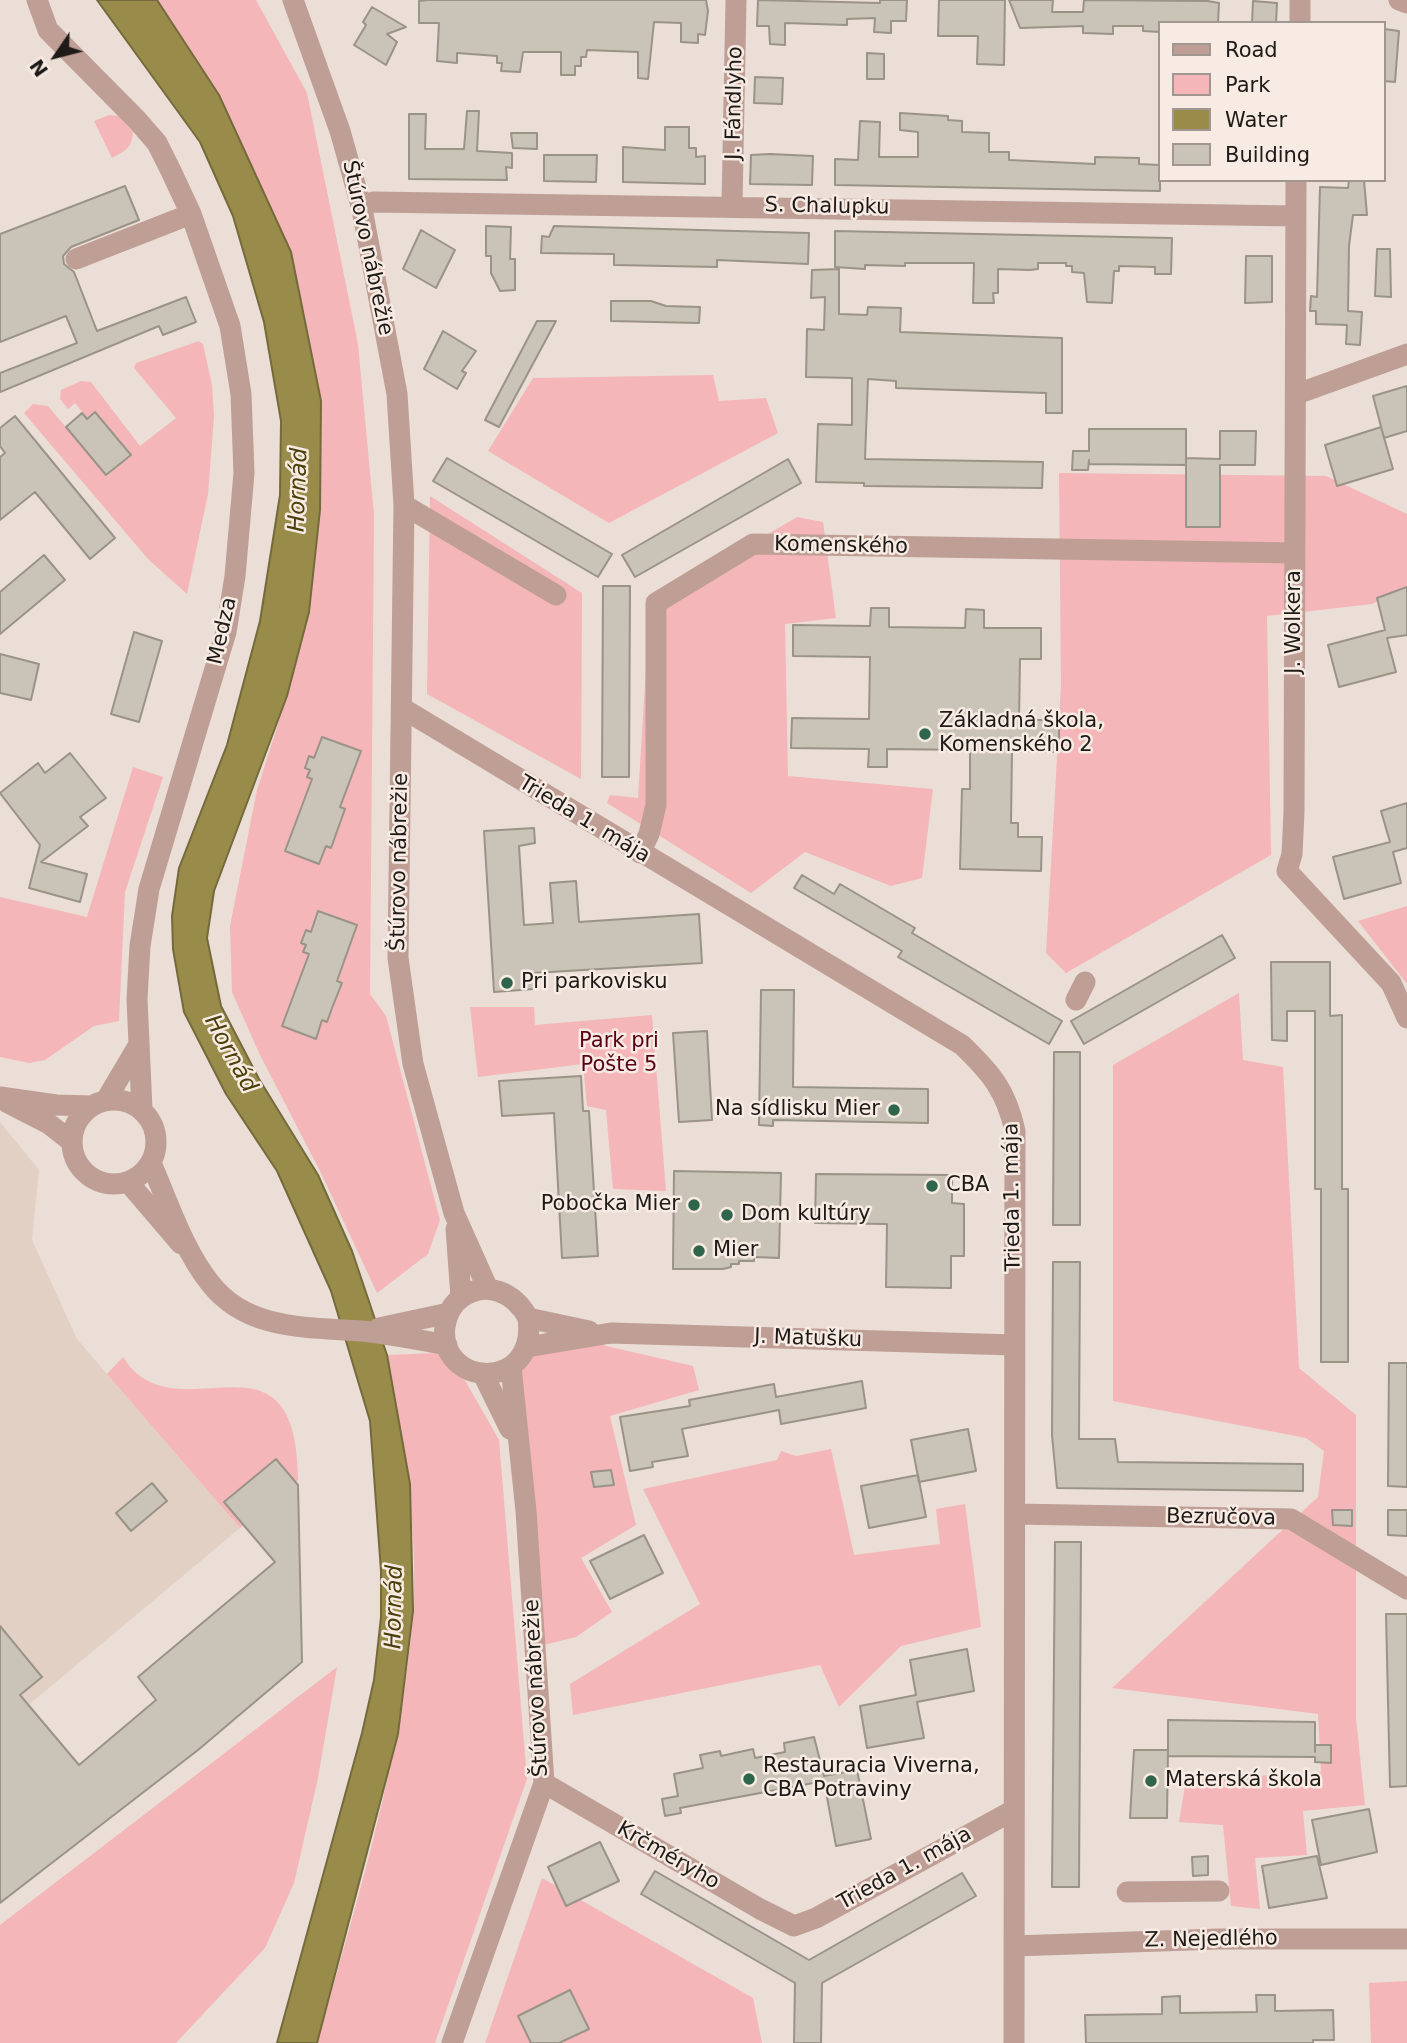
<!DOCTYPE html>
<meta charset="utf-8">
<style>
body{margin:0}
#map{position:relative;width:1407px;height:2043px;overflow:hidden;background:#eaded6;font-family:"DejaVu Sans",sans-serif}
canvas{display:block}
.legend{position:absolute;left:1158px;top:21px;width:228px;height:161px;box-sizing:border-box;background:#f7ebe3;border:2px solid #a09791;margin:0;padding:9px 12px;list-style:none;font-size:21px;color:#1e1a17}
.legend li{display:flex;align-items:center;gap:14px;height:35px}
.legend b{width:35px;border:2px solid #a09791}
.north{position:absolute;left:21px;top:21px;width:70px;height:70px;-webkit-text-stroke:5px #f7ebe3;paint-order:stroke;rotate:235deg;font-size:19px;font-weight:700;line-height:28px;text-align:center;color:#1e1a17}
.north::after{content:'';display:block;margin:auto;width:24px;height:32px;background:#1e1a17;clip-path:polygon(50% 0,100% 100%,50% 72%,0 100%)}
</style>
<div id="map">
<canvas width="1407" height="2043"></canvas>
<ul class="legend">
<li><b style="height:9px;background:#be9e95"></b>Road</li>
<li><b style="height:19px;background:#f4b6b8"></b>Park</li>
<li><b style="height:19px;background:#998c4b"></b>Water</li>
<li><b style="height:19px;background:#cac3b8"></b>Building</li>
</ul>
<div class="north">N</div>
</div>
<script>
const g = document.querySelector('canvas').getContext('2d');
g.lineJoin = 'round';
function paint(path, color) { g.fillStyle = color; g.fill(path, 'evenodd'); }
function stroke(path, color, width, dash) { g.strokeStyle = color; g.lineWidth = width; g.lineCap = dash ? 'butt' : 'round'; g.setLineDash(dash || []); g.stroke(path); }
function label(font, color, halo, rows, align = 'center') {
  g.font = font + ' "DejaVu Sans",sans-serif'; g.lineWidth = 5; g.setLineDash([]); g.textBaseline = 'middle'; g.strokeStyle = halo; g.fillStyle = color; for (const [text, x, y, turn = 0] of rows) {
    g.save(); g.translate(x, y); g.rotate((+turn || 0) * Math.PI / 180); g.textAlign = isNaN(turn) ? turn : align; if (halo) g.strokeText(text, 0, 0); g.fillText(text, 0, 0); g.restore();
  }
}
const built = new Path2D(`
 M 0,1122 L 39,1170 L 32,1240 L 77,1339 L 240,1528 L 0,1729 Z`);
const green = new Path2D(`
 M 157,0 L 256,0 L 307,93 L 358,344 L 374,515 L 370,994 L 386,1016 L 440,1220 L 428,1254 L 377,1293 L 322,1175 L 259,1053 L 232,992 L 230,926 L 257,790 L 287,696 L 309,612 L 320,510 L 321,401 L 291,252 L 219,95 Z
 M 109,115 L 120,116 L 133,132 C 132,148 125,151 112,158 L 94,121 Z
 M 199,341 L 203,344 L 212,385 L 214,416 L 208,494 L 187,594 L 148,559 L 24,413 L 33,404 L 48,406 L 107,476 L 131,454 L 95,411 L 87,418 L 75,403 L 68,409 L 60,399 L 61,390 L 81,381 L 91,382 L 140,446 L 176,418 L 134,368 L 136,363 Z
 M 713,375 L 719,401 L 766,398 L 778,433 L 609,523 L 488,451 L 533,378 Z
 M 1059,473 L 1326,476 L 1407,514 L 1407,589 L 1372,604 L 1267,616 L 1271,855 L 1066,973 L 1046,953 L 1061,686 Z
 M 430,496 L 582,593 L 581,779 L 427,694 Z
 M 797,517 L 823,522 L 836,618 L 785,624 L 788,776 L 933,789 L 922,878 L 891,886 L 805,852 L 751,893 L 607,803 L 610,795 L 638,798 L 650,604 Z
 M 133,767 L 163,777 L 125,892 L 119,1021 L 94,1026 L 45,1060 L 29,1063 L 0,1057 L 0,897 L 87,917 Z
 M 1407,906 L 1407,984 L 1358,921 Z
 M 1239,993 L 1243,1060 L 1283,1067 L 1299,1368 L 1356,1415 L 1356,1718 L 1365,1805 L 1303,1811 L 1307,1855 L 1255,1858 L 1260,1909 L 1231,1906 L 1223,1825 L 1179,1822 L 1186,1780 L 1321,1772 L 1318,1714 L 1112,1688 L 1318,1497 L 1324,1451 L 1306,1438 L 1113,1401 L 1113,1065 Z
 M 470,1007 L 534,1007 L 535,1025 L 652,1015 L 666,1191 L 613,1189 L 606,1110 L 587,1106 L 583,1064 L 478,1077 Z
 M 589,1342 L 693,1366 L 699,1390 L 610,1416 L 636,1525 L 581,1558 L 612,1612 L 576,1637 L 544,1645 L 521,1373 L 533,1352 Z
 M 438,1353 L 466,1382 L 499,1440 L 527,1779 L 435,2043 L 317,2043 C 356,1904 402,1758 413,1613 C 419,1526 402,1440 387,1355 Z
 M 123,1357 C 175,1441 297,1313 298,1480 L 240,1528 L 107,1374 Z
 M 831,1449 L 854,1555 L 940,1544 L 936,1509 L 965,1504 L 981,1627 L 901,1646 L 839,1707 L 820,1665 L 573,1715 L 570,1684 L 700,1604 L 643,1489 L 777,1460 L 781,1451 L 796,1456 Z
 M 337,1667 L 318,1778 L 294,1883 L 265,1948 L 176,2043 L 0,2043 L 0,1925 Z
 M 542,1878 L 753,1998 L 762,2043 L 485,2043 Z
 M 1407,1981 L 1407,2043 L 1371,2043 L 1369,1983 Z`);
const water = new Path2D(`
 M 97,0 L 157,0 L 219,95 L 291,252 L 321,401 L 320,510 L 309,612 L 287,696 L 214,891 L 207,938 L 221,1006 L 259,1079 L 318,1175 L 352,1251 L 387,1355 L 410,1484 L 413,1611 L 398,1734 L 317,2043 L 277,2043 L 362,1733 L 374,1680 L 381,1617 L 381,1571 L 370,1421 L 331,1291 L 277,1171 L 226,1094 L 184,1012 L 173,949 L 172,916 L 179,868 L 227,745 L 260,621 L 280,495 L 281,421 L 264,322 L 233,216 L 200,142 Z`);
const building = new Path2D(`
 M 428,0 L 706,0 L 708,11 L 705,35 L 698,34 L 698,43 L 681,42 L 681,23 L 654,22 L 648,79 L 638,78 L 638,52 L 587,50 L 586,57 L 581,57 L 581,66 L 575,66 L 575,75 L 561,75 L 561,52 L 523,52 L 520,72 L 501,71 L 502,63 L 497,63 L 497,56 L 457,53 L 457,63 L 437,61 L 439,23 L 419,23 L 419,1 Z
 M 758,0 L 880,3 L 880,0 L 907,0 L 906,21 L 891,21 L 891,33 L 874,32 L 875,18 L 847,19 L 847,25 L 785,23 L 785,45 L 770,44 L 769,26 L 757,26 Z
 M 939,0 L 1005,0 L 1004,65 L 977,64 L 978,36 L 938,36 Z
 M 1009,0 L 1053,0 L 1052,12 L 1083,12 L 1084,0 L 1208,1 L 1219,3 L 1218,23 L 1160,23 L 1160,32 L 1143,31 L 1143,26 L 1113,26 L 1113,34 L 1083,33 L 1083,26 L 1020,28 Z
 M 1253,1 L 1277,3 L 1276,23 L 1252,23 Z
 M 372,7 L 406,27 L 387,34 L 397,42 L 386,65 L 354,45 L 366,25 L 363,22 Z
 M 1384,29 L 1399,31 L 1395,82 L 1384,81 Z
 M 867,53 L 884,54 L 884,79 L 867,79 Z
 M 755,77 L 783,78 L 782,104 L 754,103 Z
 M 467,111 L 479,111 L 477,151 L 512,153 L 512,168 L 506,167 L 507,180 L 409,179 L 409,114 L 426,114 L 425,149 L 464,149 Z
 M 900,113 L 948,116 L 948,120 L 962,121 L 962,132 L 989,133 L 989,152 L 1009,152 L 1009,160 L 1095,164 L 1095,157 L 1139,158 L 1139,164 L 1160,165 L 1160,191 L 835,185 L 835,159 L 858,160 L 860,121 L 880,122 L 879,157 L 918,157 L 918,132 L 900,130 Z
 M 665,127 L 689,127 L 689,148 L 696,148 L 696,157 L 705,156 L 705,184 L 623,182 L 623,147 L 665,150 Z
 M 511,133 L 537,133 L 537,149 L 513,148 Z
 M 770,154 L 813,156 L 812,185 L 750,184 L 751,155 Z
 M 544,155 L 597,155 L 596,182 L 544,181 Z
 M 1349,180 L 1364,180 L 1367,215 L 1353,215 L 1349,246 L 1348,311 L 1362,312 L 1360,345 L 1346,344 L 1347,325 L 1316,324 L 1316,311 L 1310,311 L 1311,296 L 1317,297 L 1320,187 L 1348,188 Z
 M 125,186 L 139,220 L 71,247 L 63,256 L 64,264 L 74,272 L 97,331 L 186,297 L 196,322 L 163,335 L 159,326 L 0,392 L 0,373 L 77,343 L 66,316 L 0,342 L 0,234 Z
 M 486,226 L 511,227 L 510,259 L 515,259 L 515,290 L 500,291 L 491,273 L 491,256 L 486,256 Z
 M 554,226 L 809,233 L 808,264 L 717,260 L 717,267 L 614,265 L 614,254 L 541,253 L 542,236 L 549,237 Z
 M 421,230 L 455,250 L 436,288 L 403,269 Z
 M 835,231 L 1172,238 L 1171,274 L 1155,274 L 1155,267 L 1119,266 L 1119,271 L 1114,271 L 1112,303 L 1087,302 L 1084,273 L 1072,272 L 1072,266 L 1066,266 L 1066,263 L 1038,263 L 1038,269 L 1030,270 L 998,269 L 998,293 L 993,293 L 994,303 L 973,303 L 974,263 L 905,263 L 905,266 L 865,265 L 865,269 L 835,267 Z
 M 1377,249 L 1390,249 L 1391,297 L 1375,296 Z
 M 1246,256 L 1272,256 L 1272,302 L 1245,303 Z
 M 839,269 L 839,314 L 867,315 L 868,307 L 901,308 L 900,332 L 1062,338 L 1062,413 L 1046,413 L 1046,393 L 896,388 L 896,381 L 868,379 L 865,459 L 1043,462 L 1042,488 L 864,486 L 864,483 L 816,482 L 818,424 L 852,425 L 852,378 L 806,377 L 807,329 L 824,330 L 825,297 L 811,298 L 812,270 Z
 M 611,301 L 651,301 L 666,306 L 700,307 L 699,323 L 611,321 Z
 M 537,321 L 556,321 L 499,427 L 485,420 Z
 M 443,331 L 476,351 L 462,371 L 466,373 L 457,389 L 424,369 Z
 M 1407,386 L 1407,431 L 1384,438 L 1373,396 Z
 M 95,412 L 131,455 L 106,475 L 66,427 L 82,413 L 87,419 Z
 M 15,416 L 115,538 L 90,559 L 35,492 L 0,520 L 0,457 L 5,453 L 0,446 L 0,428 Z
 M 1381,427 L 1393,469 L 1337,486 L 1325,445 Z
 M 1089,429 L 1186,429 L 1186,465 L 1089,464 L 1089,460 L 1088,470 L 1072,470 L 1073,451 L 1089,451 Z
 M 1220,431 L 1256,431 L 1255,465 L 1220,465 L 1220,527 L 1186,527 L 1186,458 L 1220,459 Z
 M 447,458 L 612,554 L 598,577 L 433,481 Z
 M 788,459 L 801,483 L 635,577 L 622,555 Z
 M 44,555 L 65,580 L 0,634 L 0,592 Z
 M 603,586 L 630,586 L 629,777 L 602,777 Z
 M 1407,587 L 1407,635 L 1387,638 L 1396,672 L 1339,687 L 1328,645 L 1385,630 L 1377,598 Z
 M 871,608 L 889,608 L 889,627 L 965,628 L 966,609 L 984,610 L 984,628 L 1041,628 L 1041,659 L 1020,659 L 1019,720 L 1059,720 L 1059,752 L 1012,751 L 1011,823 L 1018,823 L 1018,837 L 1042,837 L 1041,871 L 960,869 L 962,789 L 970,789 L 970,750 L 887,749 L 887,767 L 868,767 L 869,749 L 791,748 L 792,718 L 869,719 L 870,657 L 793,656 L 793,625 L 870,626 Z
 M 134,632 L 162,641 L 139,722 L 111,714 Z
 M 0,654 L 39,664 L 31,700 L 0,693 Z
 M 322,737 L 361,751 L 340,807 L 345,809 L 331,848 L 326,846 L 319,864 L 285,851 L 312,779 L 307,777 L 310,770 L 305,768 L 309,756 L 314,758 Z
 M 70,753 L 106,798 L 80,817 L 88,826 L 41,862 L 87,874 L 80,902 L 29,888 L 40,845 L 0,793 L 38,763 L 45,773 Z
 M 1407,803 L 1407,848 L 1393,852 L 1401,883 L 1344,899 L 1333,857 L 1390,842 L 1381,811 Z
 M 534,828 L 535,843 L 519,846 L 524,925 L 553,923 L 550,883 L 576,881 L 579,922 L 699,914 L 702,963 L 533,973 L 534,989 L 494,992 L 484,831 Z
 M 802,875 L 834,894 L 840,884 L 915,928 L 912,933 L 1062,1021 L 1049,1044 L 898,957 L 902,951 L 794,888 Z
 M 318,911 L 357,925 L 337,981 L 342,983 L 332,1008 L 327,1022 L 322,1020 L 316,1039 L 282,1026 L 309,954 L 303,952 L 306,945 L 301,943 L 306,930 L 311,932 Z
 M 1222,935 L 1235,958 L 1084,1044 L 1071,1021 Z
 M 1271,962 L 1330,962 L 1330,1016 L 1342,1015 L 1342,1189 L 1348,1189 L 1348,1362 L 1321,1362 L 1321,1189 L 1315,1189 L 1315,1011 L 1287,1011 L 1287,1041 L 1272,1040 Z
 M 761,990 L 794,990 L 793,1087 L 928,1089 L 928,1123 L 773,1120 L 773,1126 L 759,1125 Z
 M 707,1031 L 712,1120 L 679,1122 L 673,1033 Z
 M 1054,1052 L 1080,1052 L 1080,1225 L 1053,1225 Z
 M 581,1076 L 583,1111 L 589,1111 L 598,1256 L 562,1258 L 554,1113 L 502,1116 L 499,1081 Z
 M 674,1171 L 781,1173 L 779,1258 L 754,1257 L 754,1261 L 739,1261 L 739,1264 L 731,1264 L 731,1267 L 723,1269 L 673,1269 Z
 M 816,1174 L 952,1175 L 952,1203 L 964,1204 L 964,1256 L 951,1256 L 951,1288 L 886,1287 L 887,1224 L 815,1223 Z
 M 1053,1262 L 1080,1262 L 1079,1439 L 1115,1439 L 1118,1462 L 1303,1464 L 1303,1491 L 1057,1488 L 1052,1435 Z
 M 1389,1363 L 1407,1363 L 1407,1487 L 1388,1486 Z
 M 862,1381 L 866,1408 L 781,1424 L 779,1410 L 682,1429 L 688,1456 L 652,1462 L 653,1467 L 630,1471 L 620,1417 L 690,1406 L 689,1400 L 774,1384 L 776,1397 Z
 M 968,1429 L 976,1471 L 919,1482 L 911,1440 Z
 M 276,1459 L 298,1485 L 302,1662 L 198,1750 L 0,1903 L 0,1626 L 42,1677 L 20,1695 L 79,1765 L 156,1700 L 138,1677 L 275,1562 L 224,1502 Z
 M 611,1470 L 614,1485 L 594,1487 L 591,1472 Z
 M 918,1475 L 926,1517 L 869,1528 L 861,1486 Z
 M 152,1483 L 167,1501 L 131,1531 L 116,1513 Z
 M 1332,1510 L 1352,1510 L 1352,1526 L 1333,1525 Z
 M 1388,1510 L 1407,1510 L 1407,1536 L 1388,1535 Z
 M 644,1535 L 663,1573 L 610,1599 L 590,1561 Z
 M 1055,1542 L 1081,1542 L 1079,1887 L 1052,1887 Z
 M 1386,1614 L 1407,1614 L 1407,1786 L 1390,1787 Z
 M 967,1649 L 974,1691 L 917,1702 L 924,1738 L 867,1748 L 860,1706 L 916,1695 L 910,1660 Z
 M 1168,1720 L 1315,1722 L 1315,1752 L 1315,1745 L 1331,1745 L 1331,1763 L 1315,1762 L 1315,1757 L 1168,1756 Z
 M 814,1737 L 824,1776 L 857,1770 L 871,1839 L 836,1846 L 824,1781 L 680,1808 L 681,1813 L 665,1816 L 662,1799 L 678,1796 L 674,1774 L 703,1768 L 700,1755 L 720,1751 L 721,1756 L 753,1749 L 755,1758 L 785,1752 L 784,1743 Z
 M 1134,1750 L 1168,1750 L 1167,1818 L 1130,1818 Z
 M 1369,1809 L 1377,1852 L 1321,1865 L 1312,1820 Z
 M 600,1842 L 619,1881 L 566,1906 L 548,1867 Z
 M 1208,1856 L 1208,1875 L 1193,1876 L 1192,1857 Z
 M 1317,1856 L 1327,1898 L 1269,1908 L 1262,1866 Z
 M 655,1871 L 809,1960 L 962,1873 L 976,1896 L 822,1983 L 821,2043 L 794,2043 L 795,1983 L 641,1894 Z
 M 570,1990 L 589,2029 L 559,2043 L 531,2043 L 518,2016 Z
 M 1256,1995 L 1275,1995 L 1275,2011 L 1333,2010 L 1334,2040 L 1313,2040 L 1313,2043 L 1086,2043 L 1085,2015 L 1162,2014 L 1162,1997 L 1180,1996 L 1180,2013 L 1257,2012 Z`);
const street = new Path2D(`
 M 37,0 L 48,30 L 137,120 L 157,143 L 171,171 L 191,214 L 230,326 L 241,394 L 244,473 L 235,576 L 226,632 L 149,889 L 140,946 L 137,999 L 142,1110
 M 293,0 L 340,131 L 362,209 L 397,394 L 404,505 L 398,958 L 413,1064 L 454,1213 L 488,1289
 M 1399,0 L 1407,3
 M 1300,23 L 1300,0
 M 1296,180 L 1294,812 L 1292,854 L 1287,871 L 1391,983 L 1407,1018
 M 361,205 L 374,202 L 1295,216
 M 732,205 L 736,0
 M 76,259 L 191,214
 M 1297,394 L 1407,354
 M 404,505 L 556,595
 M 402,708 L 962,1045 C 991,1073 1006,1090 1015,1131 L 1014,2043
 M 640,853 L 649,834 L 656,805 L 656,603 L 753,544 L 1295,553
 M 1076,1000 L 1085,982
 M 0,1097 L 56,1105 L 92,1106
 M 106,1100 L 138,1046
 M72 1142a42 42 0 1 1 84 0a42 42 0 1 1-84 0Z
 M 8,1103 L 49,1124 L 72,1142
 M 151,1163 C 168,1202 183,1249 210,1283 C 247,1331 308,1327 362,1331 C 391,1334 419,1340 447,1345
 M 128,1182 L 181,1244
 M 456,1229 L 461,1297
 M 528,1318 C 538,1394 437,1387 445,1326 C 447,1315 452,1304 461,1298 C 486,1279 515,1293 528,1318 L 589,1331
 M 379,1328 L 449,1313
 M 527,1347 L 611,1333 L 1014,1345
 M 483,1374 L 510,1429
 M 1015,1514 L 1291,1519 L 1407,1589
 M 544,1783 L 760,1909 L 794,1926 L 816,1918 L 1014,1810
 M 1127,1892 L 1219,1891
 M 1014,1946 L 1219,1939 L 1407,1939
 M 452,2043 L 544,1783 L 526,1511 L 511,1367`);
const markers = [
 [925,734,7,"#2f654b"],
 [507,983,7,"#2f654b"],
 [894,1110,7,"#2f654b"],
 [932,1186,7,"#2f654b"],
 [694,1205,7,"#2f654b"],
 [727,1215,7,"#2f654b"],
 [699,1251,7,"#2f654b"],
 [749,1779,7,"#2f654b"],
 [1151,1781,7,"#2f654b"]
];
const streetNames = [
 ["J. Fándlyho",735,103,-89],
 ["S. Chalupku",827,207,1],
 ["Štúrovo nábrežie",367,248,78],
 ["Komenského",841,546,1],
 ["J. Wolkera",1295,622,-90],
 ["Medza",223,631,-77],
 ["Trieda 1. mája",584,820,31],
 ["Štúrovo nábrežie",400,862,-89],
 ["Trieda 1. mája",1013,1197,-91],
 ["J. Matušku",808,1339,2],
 ["Bezručova",1221,1518,1],
 ["Štúrovo nábrežie",537,1688,-93],
 ["Krčméryho",668,1856,30],
 ["Trieda 1. mája",905,1869,-29],
 ["Z. Nejedlého",1211,1940,-1]
];
const poiNames = [
 ["Základná škola,",939,722],
 ["Komenského 2",939,746],
 ["Pri parkovisku",521,983],
 ["Na sídlisku Mier",880,1110,"right"],
 ["CBA",946,1186],
 ["Pobočka Mier",680,1205,"right"],
 ["Dom kultúry",741,1215],
 ["Mier",713,1251],
 ["Restauracia Viverna,",763,1767],
 ["CBA Potraviny",763,1791],
 ["Materská škola",1165,1781]
];
const parkNames = [
 ["Park pri",619,1042],
 ["Pošte 5",619,1066]
];
const waterNames = [
 ["Hornád",299,490,-88],
 ["Hornád",230,1054,61],
 ["Hornád",395,1607,-89]
];
paint(built, '#e3d0c4');
paint(green, '#f4b6b8');
paint(water, '#998c4b');
stroke(water, '#746a3b', 2);
paint(building, '#cac3b8');
stroke(building, '#9a9388', 2);
stroke(street, '#be9e95', 21);
for (const [x, y, r, color] of markers) { const dot = new Path2D(); dot.arc(x, y, r, 0, 2 * Math.PI); g.fillStyle = color; g.fill(dot); stroke(dot, '#f7ebe3', 2.5); }
label('21px', '#1e1a17', '#f7ebe3', streetNames);
label('21px', '#1e1a17', '#f7ebe3', poiNames, 'left');
label('21px', '#590017', '#f7ebe3', parkNames);
label('italic 23px', '#493f08', '#f7ebe3', waterNames);
</script>
